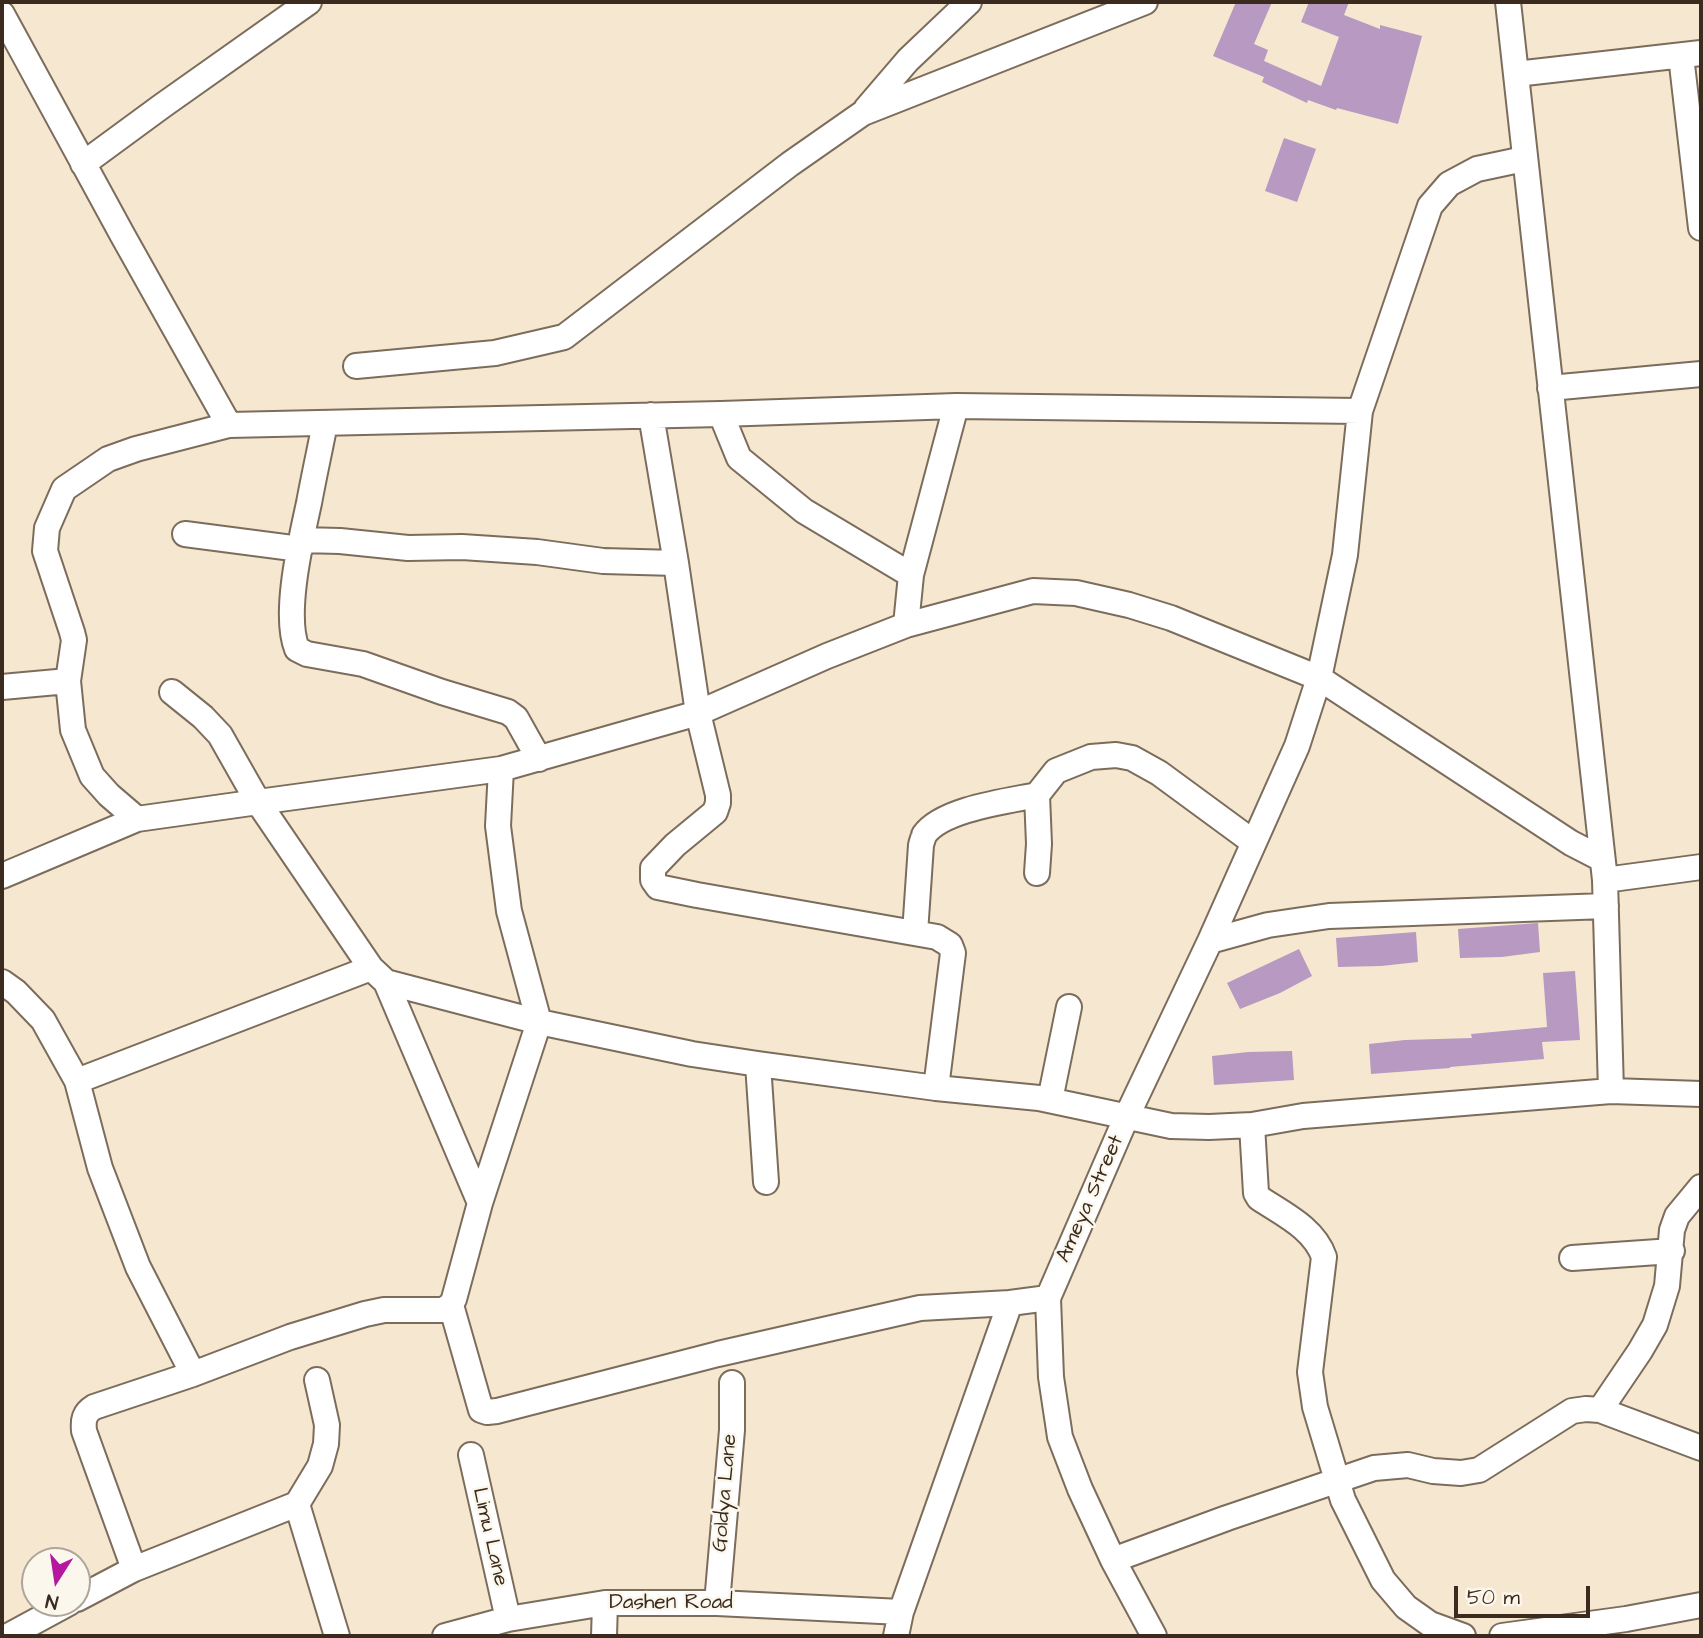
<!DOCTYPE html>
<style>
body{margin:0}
#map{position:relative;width:1703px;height:1638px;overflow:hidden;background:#f6e7d0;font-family:"Architects Daughter",sans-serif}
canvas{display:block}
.frame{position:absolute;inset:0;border:4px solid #3b2a1e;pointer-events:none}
.north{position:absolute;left:21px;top:1547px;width:70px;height:70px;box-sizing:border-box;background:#fbf7ec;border:2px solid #aea59a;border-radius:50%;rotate:192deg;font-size:19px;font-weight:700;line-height:28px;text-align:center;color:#3b2a1e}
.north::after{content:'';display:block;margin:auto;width:24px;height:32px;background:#b5179e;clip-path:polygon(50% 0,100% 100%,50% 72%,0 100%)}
.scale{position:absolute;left:1454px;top:1586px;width:136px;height:32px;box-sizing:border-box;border:4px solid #3b2a1e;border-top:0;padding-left:9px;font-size:21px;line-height:24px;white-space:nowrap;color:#3b2a1e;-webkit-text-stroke:5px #fbf7ec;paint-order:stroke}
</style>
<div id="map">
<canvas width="1703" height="1638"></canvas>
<div class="frame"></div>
<div class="north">N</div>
<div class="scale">50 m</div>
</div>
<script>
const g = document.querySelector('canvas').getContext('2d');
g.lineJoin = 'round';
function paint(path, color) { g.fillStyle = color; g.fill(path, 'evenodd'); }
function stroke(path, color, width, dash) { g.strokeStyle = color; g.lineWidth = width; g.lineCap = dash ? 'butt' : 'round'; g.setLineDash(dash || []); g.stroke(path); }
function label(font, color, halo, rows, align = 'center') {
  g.font = font + ' "Architects Daughter",sans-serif'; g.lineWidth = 5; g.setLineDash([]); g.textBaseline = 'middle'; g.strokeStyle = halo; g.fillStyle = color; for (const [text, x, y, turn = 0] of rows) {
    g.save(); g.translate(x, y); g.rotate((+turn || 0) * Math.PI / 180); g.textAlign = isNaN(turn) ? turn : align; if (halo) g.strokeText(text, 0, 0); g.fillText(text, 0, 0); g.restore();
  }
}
const building = new Path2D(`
 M 1236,2 L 1272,2 L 1254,44 L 1268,50 L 1264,61 L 1321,86 L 1339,37 L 1301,22 L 1309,2 L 1349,2 L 1344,15 L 1380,29 L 1380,25 L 1422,36 L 1398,124 L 1337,108 L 1336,110 L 1308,100 L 1307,103 L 1262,82 L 1264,77 L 1213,56 Z
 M 1284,138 L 1316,149 L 1297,202 L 1265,191 Z
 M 1538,923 L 1540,952 L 1502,957 L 1460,958 L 1458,929 Z
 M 1416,932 L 1418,962 L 1381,966 L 1338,967 L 1336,938 Z
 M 1299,949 L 1312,976 L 1280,993 L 1240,1009 L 1227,983 Z
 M 1575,971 L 1580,1040 L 1542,1042 L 1544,1059 L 1450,1067 L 1450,1068 L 1371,1074 L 1369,1044 L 1405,1040 L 1472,1038 L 1471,1034 L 1547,1027 L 1543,973 Z
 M 1292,1051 L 1294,1080 L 1214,1085 L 1212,1056 L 1248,1052 Z`);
const minor = new Path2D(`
 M 1508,2 L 1605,880 L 1611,1091
 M 2,14 L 123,236 L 229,425 L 721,414 L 956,406 L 1360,411
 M 1681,56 L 1701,228
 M 1516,74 L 1701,53
 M 866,109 L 908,60 L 969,2
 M 83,164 L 162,106 L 309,2
 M 356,366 L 495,353 L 564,337 L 790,164 L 863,113 L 1145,2
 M 1550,388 L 1701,374
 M 721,414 L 739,458 L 804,511 L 911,575
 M 651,415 L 676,563 L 698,713 L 718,795 L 718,803 L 715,812 L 675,845 L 653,868 L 653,880 L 658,887 L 697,895 L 937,937 L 950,945 L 953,953 L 936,1088
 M 325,423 C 320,449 314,476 309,503 C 301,540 283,614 297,649 L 307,654 L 363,664 L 442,692 L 508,712 L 516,718 L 539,759
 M 185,534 L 300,549
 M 301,540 L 340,541 L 408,548 L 462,547 L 537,552 L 603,561 L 676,563
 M 906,625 L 911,575 L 956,406
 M 2,687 L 68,681
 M 1037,795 L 1039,844 L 1037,873
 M 137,819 L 109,795 L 92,776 L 73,730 L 68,681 L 74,640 L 72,632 L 45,551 L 47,528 L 64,489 L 108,459 L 136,449 L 229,425
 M 1602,859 L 1571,843 L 1319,678 L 1171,618 L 1129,605 L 1076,593 L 1033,591 L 906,625 L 827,656 L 698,713 L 501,769 L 258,802 L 371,968 L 386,982 L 539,1022 L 692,1054 L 758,1064 L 936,1088 L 1039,1098 L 1171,1126 L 1209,1127 L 1252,1125 L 1303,1116 L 1611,1091 L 1701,1094
 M 2,876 L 137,819 L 258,802 L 220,735 L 203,717 L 172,692
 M 1605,880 L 1701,867
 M 915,933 L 921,845 C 921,844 924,836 924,835 C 942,809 1008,801 1037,795 L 1056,771 L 1091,757 L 1116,755 L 1132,758 L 1159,773 L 1253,842
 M 1210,941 L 1268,925 L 1329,916 L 1606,906
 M 2,982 L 16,992 L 43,1020 L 77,1081 L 100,1168 L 138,1267 L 193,1374
 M 386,982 L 480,1203
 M 758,1064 L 766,1182
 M 77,1081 L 371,968
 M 1050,1100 L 1069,1007
 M 1252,1125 L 1256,1193 L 1259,1198 C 1283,1214 1314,1228 1324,1257 L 1310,1372 L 1315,1407 L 1343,1500 L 1383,1580 L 1406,1607 L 1430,1624 L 1463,1636
 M 1572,1258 L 1672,1251
 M 451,1305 L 481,1410 L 487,1412 L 497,1411 L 718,1354 L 920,1308 L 1010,1303
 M 1600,1410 L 1640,1351 L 1655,1325 L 1667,1286 L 1672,1230 L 1677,1216 L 1701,1187
 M 471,1455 L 508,1619
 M 297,1504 L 337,1636
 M 1113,1560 L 1227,1518 L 1374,1468 L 1408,1465 L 1433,1471 L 1461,1473 L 1479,1470 L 1572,1411 L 1586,1409 L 1600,1410 L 1701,1448
 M 134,1569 L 84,1431 C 83,1420 84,1413 94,1407 L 193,1374 L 290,1337 L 365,1314 L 384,1310 L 443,1310 L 451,1305 L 454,1299 L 480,1203 L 539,1022 L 509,911 L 498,826 L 501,769
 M 77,1599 L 134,1569 L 297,1504 L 320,1466 L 326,1444 L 327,1425 L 317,1380
 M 717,1603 L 732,1430 L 732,1383
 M 8,1636 L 69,1603
 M 445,1636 L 508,1619 L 605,1603 L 717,1603 L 901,1612
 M 604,1636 L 605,1603
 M 896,1636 L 901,1612 L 1010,1303 L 1048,1298
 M 1154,1636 L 1113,1560 L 1080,1489 L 1060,1437 L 1051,1377 L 1048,1298 L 1126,1118 L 1210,941 L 1297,746 L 1319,678 L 1345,555 L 1360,411 L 1430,206 L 1449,184 L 1477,169 L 1524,159
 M 1502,1636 L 1626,1619 L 1701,1605`);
const streetNames = [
 ["Ameya Street",1091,1199,-66],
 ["Goldya Lane",726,1493,-85],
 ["Limu Lane",489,1537,77],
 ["Dashen Road",671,1604]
];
paint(building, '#b799c2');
stroke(minor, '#7c6c5c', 28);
stroke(minor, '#fff', 24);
label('21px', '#3b2a1e', '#fbf7ec', streetNames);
</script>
